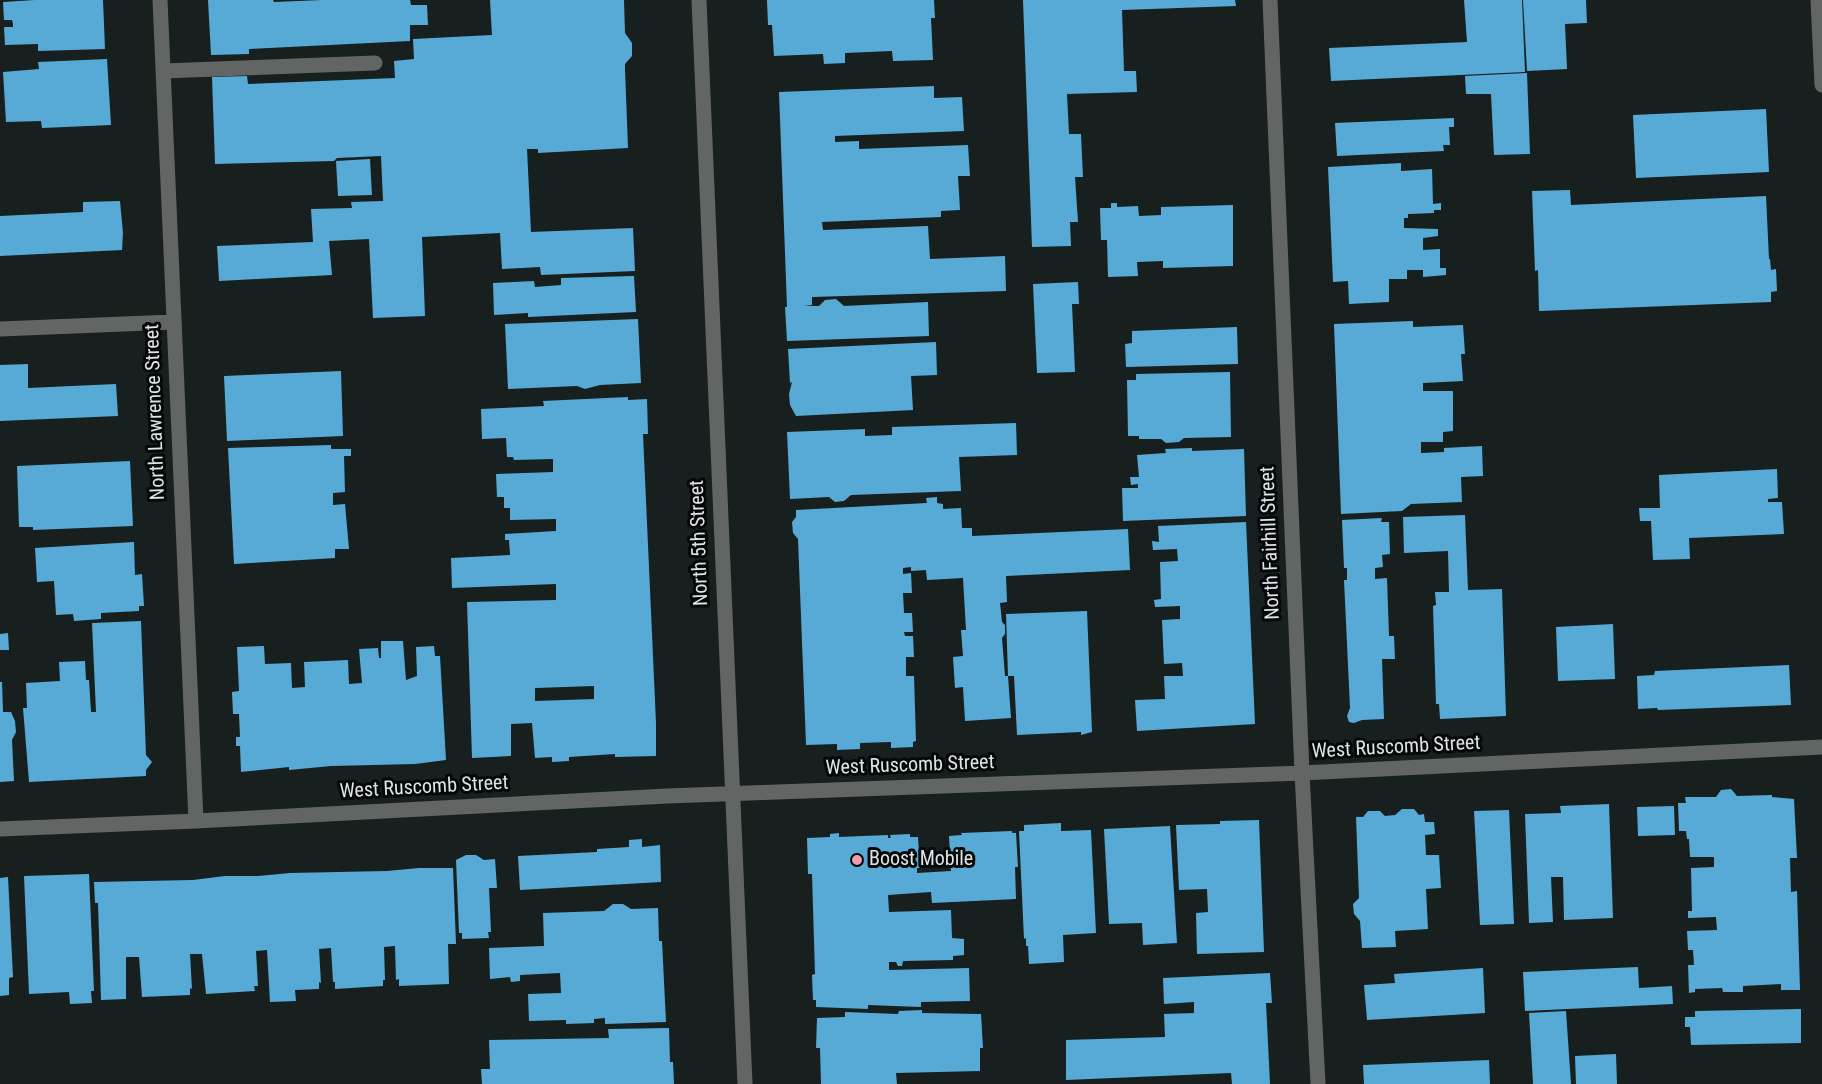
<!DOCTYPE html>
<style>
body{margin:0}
canvas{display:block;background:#171f1f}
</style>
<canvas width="1822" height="1084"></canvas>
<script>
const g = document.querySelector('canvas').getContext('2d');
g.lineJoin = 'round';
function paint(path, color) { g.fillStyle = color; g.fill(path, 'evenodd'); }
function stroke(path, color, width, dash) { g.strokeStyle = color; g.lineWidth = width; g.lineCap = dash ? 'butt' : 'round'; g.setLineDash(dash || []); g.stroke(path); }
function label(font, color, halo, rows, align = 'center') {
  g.font = font + ' "Roboto Condensed",sans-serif'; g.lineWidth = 6; g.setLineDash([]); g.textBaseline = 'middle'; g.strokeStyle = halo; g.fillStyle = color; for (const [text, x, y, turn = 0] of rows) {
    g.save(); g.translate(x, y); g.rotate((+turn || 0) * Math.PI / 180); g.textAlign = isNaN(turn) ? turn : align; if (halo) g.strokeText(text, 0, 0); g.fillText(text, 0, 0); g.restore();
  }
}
const building = new Path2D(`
 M 35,0 L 103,0 L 105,49 L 38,51 L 38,44 L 5,45 L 4,27 L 13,27 L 13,24 L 12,20 L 4,20 L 3,2 Z
 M 208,0 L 273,0 L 274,2 L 322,0 L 410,0 L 411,5 L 427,5 L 428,25 L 410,25 L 410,41 L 249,49 L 249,54 L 211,55 Z
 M 490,0 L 624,0 L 625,33 L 632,43 L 632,56 L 625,64 L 625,69 L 628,148 L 538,153 L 538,149 L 527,149 L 531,232 L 633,228 L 635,271 L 541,275 L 540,267 L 502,269 L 500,233 L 422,237 L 425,316 L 373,318 L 369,239 L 329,241 L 332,275 L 219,281 L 217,246 L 313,242 L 311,209 L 352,208 L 351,202 L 383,201 L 381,156 L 337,158 L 334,161 L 215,164 L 212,77 L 247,76 L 248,84 L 395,78 L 394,61 L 414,59 L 413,39 L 492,35 Z
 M 767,0 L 934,0 L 935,18 L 931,18 L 933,60 L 893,61 L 892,51 L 845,53 L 845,63 L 824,64 L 823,54 L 774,56 L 772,25 L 768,25 Z
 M 1023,0 L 1235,0 L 1236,6 L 1122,10 L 1124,71 L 1136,71 L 1137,92 L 1067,94 L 1069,134 L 1081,134 L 1083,177 L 1075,177 L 1078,222 L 1070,222 L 1071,246 L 1032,247 Z
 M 1464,0 L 1522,0 L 1525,72 L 1331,81 L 1329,48 L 1467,42 Z
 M 1523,0 L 1586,0 L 1587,23 L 1565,24 L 1567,69 L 1527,71 Z
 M 107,59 L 111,125 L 42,128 L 41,121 L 6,122 L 3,72 L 39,69 L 38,62 Z
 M 1527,73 L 1530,154 L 1494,155 L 1491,94 L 1466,94 L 1465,76 Z
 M 934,86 L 934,98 L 962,97 L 964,131 L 835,136 L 835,142 L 859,141 L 859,149 L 968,145 L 970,176 L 958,176 L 960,210 L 941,211 L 941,217 L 822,222 L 823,230 L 928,226 L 930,259 L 1005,256 L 1006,291 L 812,297 L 812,305 L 804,306 L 819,306 L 825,300 L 836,299 L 844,306 L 928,302 L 929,336 L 787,341 L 785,307 L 787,307 L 779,92 Z
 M 1766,109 L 1769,172 L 1636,178 L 1633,115 Z
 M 1454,118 L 1454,127 L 1449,127 L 1450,145 L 1443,145 L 1444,151 L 1337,156 L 1335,123 Z
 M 370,159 L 372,195 L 338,196 L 336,161 Z
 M 1401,163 L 1401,171 L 1432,169 L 1433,204 L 1441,203 L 1441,210 L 1434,210 L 1434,213 L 1408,214 L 1408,218 L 1404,218 L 1404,228 L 1438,229 L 1438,236 L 1423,238 L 1423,250 L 1440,249 L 1440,268 L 1446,268 L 1446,275 L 1423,277 L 1423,270 L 1407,270 L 1407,279 L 1389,279 L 1389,302 L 1349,304 L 1348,281 L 1333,282 L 1328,167 Z
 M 1570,190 L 1571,205 L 1766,196 L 1769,259 L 1770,259 L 1771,270 L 1776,269 L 1777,291 L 1771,292 L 1771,302 L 1539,311 L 1538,270 L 1535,271 L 1532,191 Z
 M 120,201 L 123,233 L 122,250 L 0,256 L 0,216 L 83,212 L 83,202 Z
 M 1111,203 L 1117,203 L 1117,207 L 1138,206 L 1139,216 L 1161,215 L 1161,207 L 1233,205 L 1233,266 L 1163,268 L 1163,261 L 1137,262 L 1138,276 L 1108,277 L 1107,240 L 1101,240 L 1100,208 L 1111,208 Z
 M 634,276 L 636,312 L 528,317 L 528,313 L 494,315 L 493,283 L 534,281 L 535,287 L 561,285 L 561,278 Z
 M 1078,282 L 1079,304 L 1072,304 L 1075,372 L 1037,373 L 1033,284 Z
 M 638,319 L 641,383 L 600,385 L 585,389 L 577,386 L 508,389 L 505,324 Z
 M 1413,321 L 1413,327 L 1463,325 L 1465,354 L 1461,354 L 1463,381 L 1423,383 L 1423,391 L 1453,391 L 1453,431 L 1443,432 L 1443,442 L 1421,442 L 1421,453 L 1444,452 L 1444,448 L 1482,446 L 1483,476 L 1461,477 L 1462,502 L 1411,504 L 1402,511 L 1341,514 L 1334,324 Z
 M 1237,327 L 1238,364 L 1126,367 L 1125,344 L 1132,343 L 1132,331 Z
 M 936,342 L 937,375 L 911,376 L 913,410 L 796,416 L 790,405 L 789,394 L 792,382 L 790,383 L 788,349 Z
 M 28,364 L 28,388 L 116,384 L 118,416 L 0,421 L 0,365 Z
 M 341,371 L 343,436 L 227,441 L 224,376 Z
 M 1230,372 L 1231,437 L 1184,438 L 1179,442 L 1166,443 L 1161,439 L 1139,439 L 1139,436 L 1128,436 L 1127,380 L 1136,380 L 1136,374 Z
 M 628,397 L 628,400 L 647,399 L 648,434 L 643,434 L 656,723 L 656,756 L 615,757 L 615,754 L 569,757 L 569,761 L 552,762 L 552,757 L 535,758 L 532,723 L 511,724 L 511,756 L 472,758 L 467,602 L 556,600 L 556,584 L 452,588 L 451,558 L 510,555 L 509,540 L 505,540 L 505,534 L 556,531 L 556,519 L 510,520 L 510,508 L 504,508 L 504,497 L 497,497 L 496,474 L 553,472 L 553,459 L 514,460 L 513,457 L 507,457 L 506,438 L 482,439 L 481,409 L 544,406 L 543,401 ZM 594,686 L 594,699 L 535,701 L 535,688 Z
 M 1016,423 L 1017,455 L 959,457 L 961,491 L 851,495 L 844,501 L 835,502 L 829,497 L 790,499 L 787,432 L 865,429 L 865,436 L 892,435 L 892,427 Z
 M 331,445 L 331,449 L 351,449 L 351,456 L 344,456 L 345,492 L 333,493 L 333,505 L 345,504 L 349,549 L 335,549 L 335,558 L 234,564 L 228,448 Z
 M 1192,448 L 1192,451 L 1244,449 L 1246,516 L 1123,521 L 1122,488 L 1138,488 L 1138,484 L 1131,485 L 1130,477 L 1139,477 L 1137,455 L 1166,453 L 1165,449 Z
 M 130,461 L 133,526 L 33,530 L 33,527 L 19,527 L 17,466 Z
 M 1777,469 L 1778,498 L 1768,499 L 1768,502 L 1782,502 L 1784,534 L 1689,538 L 1690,559 L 1653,560 L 1651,521 L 1640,521 L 1639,508 L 1660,508 L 1659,475 Z
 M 937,497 L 937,503 L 943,504 L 943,509 L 961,508 L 962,528 L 972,528 L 972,536 L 1128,529 L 1130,570 L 1006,576 L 1007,602 L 1000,603 L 1002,622 L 1005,625 L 1005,634 L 1002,638 L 1005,676 L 1008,676 L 1011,718 L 965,721 L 963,687 L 955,688 L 953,657 L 963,656 L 961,630 L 966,630 L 963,578 L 927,580 L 926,570 L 911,571 L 911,567 L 903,568 L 903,574 L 911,573 L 912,593 L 903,593 L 904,613 L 912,613 L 913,632 L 904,632 L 905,636 L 913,636 L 914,657 L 906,657 L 906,676 L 914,676 L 916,741 L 913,742 L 913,747 L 891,748 L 891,742 L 860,743 L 860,749 L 837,750 L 837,744 L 806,745 L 798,539 L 793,533 L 792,522 L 796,517 L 796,510 L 927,503 L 926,498 Z
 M 1465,515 L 1468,590 L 1502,589 L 1506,716 L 1440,719 L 1439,704 L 1436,704 L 1433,606 L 1436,605 L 1435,592 L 1449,592 L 1448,551 L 1404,553 L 1403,517 Z
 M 1382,518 L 1381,522 L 1389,522 L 1390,554 L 1382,555 L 1383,567 L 1375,568 L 1375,579 L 1387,578 L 1389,636 L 1394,636 L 1395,659 L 1382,659 L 1384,719 L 1362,720 L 1354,723 L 1349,722 L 1347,716 L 1350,708 L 1344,580 L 1347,580 L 1347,568 L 1344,568 L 1342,520 Z
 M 1246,522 L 1255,724 L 1137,731 L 1135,700 L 1165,699 L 1164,676 L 1183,676 L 1182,663 L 1164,664 L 1162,620 L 1180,619 L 1180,606 L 1155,607 L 1154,600 L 1161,599 L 1160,562 L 1178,561 L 1177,549 L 1153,550 L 1152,541 L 1159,542 L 1158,526 Z
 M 134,542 L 135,575 L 142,574 L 144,606 L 139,606 L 139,611 L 101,613 L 101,619 L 74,621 L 73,614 L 56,615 L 54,581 L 37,582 L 35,548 Z
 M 1087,611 L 1092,732 L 1081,735 L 1081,732 L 1017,735 L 1014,676 L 1008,676 L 1006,614 Z
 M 141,621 L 146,755 L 152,762 L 146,770 L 146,776 L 29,782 L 23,708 L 27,708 L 26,683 L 60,681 L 59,662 L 85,661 L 86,680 L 89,680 L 91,712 L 96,712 L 92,623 Z
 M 1613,624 L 1615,679 L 1558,681 L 1556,627 Z
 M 8,633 L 9,650 L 0,650 L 0,634 Z
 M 381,641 L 403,641 L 406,680 L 417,676 L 416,647 L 434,646 L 435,656 L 440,656 L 446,760 L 415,764 L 331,766 L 289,770 L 289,767 L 241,772 L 240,746 L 236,746 L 236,737 L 240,737 L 239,714 L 233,714 L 232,692 L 239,691 L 237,647 L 264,646 L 265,664 L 291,663 L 292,688 L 305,687 L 304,662 L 348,660 L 349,684 L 362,683 L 359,649 L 378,648 L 379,658 L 381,658 Z
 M 1789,665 L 1791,705 L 1658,710 L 1657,708 L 1638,709 L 1637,676 L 1654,675 L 1655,671 Z
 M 0,682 L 2,682 L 3,712 L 11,712 L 15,721 L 16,732 L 12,740 L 14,781 L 0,782 Z
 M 1731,789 L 1737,796 L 1772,795 L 1772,797 L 1794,799 L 1797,858 L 1790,858 L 1791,892 L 1797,891 L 1800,990 L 1781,990 L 1781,984 L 1743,986 L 1743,992 L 1723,992 L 1722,988 L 1695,989 L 1695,992 L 1689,993 L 1688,965 L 1694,965 L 1693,950 L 1688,950 L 1687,931 L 1717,930 L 1716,917 L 1688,918 L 1688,911 L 1692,911 L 1691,868 L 1714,867 L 1714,857 L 1690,857 L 1689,839 L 1687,839 L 1686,831 L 1679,831 L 1678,803 L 1686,803 L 1685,797 L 1716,797 L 1721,790 Z
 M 1609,804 L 1613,918 L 1564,920 L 1563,877 L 1551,877 L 1553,922 L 1529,923 L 1525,814 L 1561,813 L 1560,806 Z
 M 1674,806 L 1675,835 L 1638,836 L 1637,807 Z
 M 1402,809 L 1414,809 L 1419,815 L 1424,814 L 1425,822 L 1434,822 L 1435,834 L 1425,835 L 1426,855 L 1439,855 L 1441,888 L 1426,889 L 1428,929 L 1395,931 L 1396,947 L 1362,948 L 1360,921 L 1354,914 L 1353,904 L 1359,898 L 1356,817 L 1363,817 L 1368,811 L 1380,811 L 1385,816 L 1395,815 Z
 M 1509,810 L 1514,924 L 1480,925 L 1474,811 Z
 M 1259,820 L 1264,952 L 1197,954 L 1196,913 L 1208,912 L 1207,889 L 1179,890 L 1176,825 L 1220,824 L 1220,821 Z
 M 1061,823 L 1061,831 L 1091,830 L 1096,933 L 1063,935 L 1064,962 L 1029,964 L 1028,946 L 1026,946 L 1026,938 L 1024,939 L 1019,831 L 1024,831 L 1024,825 Z
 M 1170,826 L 1177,943 L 1143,945 L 1142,923 L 1109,924 L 1104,829 Z
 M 1012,831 L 1012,833 L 1016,833 L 1018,867 L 1015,867 L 1016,899 L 932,903 L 931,892 L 888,895 L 889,912 L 951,910 L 952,938 L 964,939 L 964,955 L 953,956 L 953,960 L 903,961 L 902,966 L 898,966 L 896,962 L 889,962 L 889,970 L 969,968 L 970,1001 L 921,1002 L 921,1007 L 868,1005 L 868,1009 L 816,1007 L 816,1000 L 813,1000 L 812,975 L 815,974 L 812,874 L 808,874 L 807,838 L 830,837 L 830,834 L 839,833 L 839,837 L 888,835 L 888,838 L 891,838 L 890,835 L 910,834 L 910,837 L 918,837 L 920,868 L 917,868 L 917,873 L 951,871 L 949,836 L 962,835 L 961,833 Z
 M 642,839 L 642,847 L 660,845 L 661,882 L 520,890 L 518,856 L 597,852 L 597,849 L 629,847 L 629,840 Z
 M 466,855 L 476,855 L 484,860 L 495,859 L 497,888 L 489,888 L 491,932 L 488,932 L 489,938 L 462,939 L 462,933 L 459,933 L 456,860 Z
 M 419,868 L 453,868 L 456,944 L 448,944 L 449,984 L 399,986 L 399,979 L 396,980 L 395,946 L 384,947 L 385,980 L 383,980 L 383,986 L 335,989 L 335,982 L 333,982 L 331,948 L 319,949 L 321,983 L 319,982 L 319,989 L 295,990 L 296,1001 L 270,1002 L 267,950 L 256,951 L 258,986 L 254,986 L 255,991 L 206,994 L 202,954 L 190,954 L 192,989 L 190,988 L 190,995 L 142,997 L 139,957 L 126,957 L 126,999 L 101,1000 L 98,903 L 95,903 L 94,882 L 193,880 L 225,876 L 258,876 L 290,873 L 387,871 Z
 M 89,874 L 94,991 L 91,991 L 92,1003 L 70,1004 L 69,992 L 29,994 L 24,876 Z
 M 8,877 L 13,977 L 9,978 L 9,995 L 0,996 L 0,878 Z
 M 613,904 L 623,904 L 631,909 L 658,908 L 659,941 L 662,941 L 666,1022 L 605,1024 L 605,1018 L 594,1019 L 594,1023 L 566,1024 L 566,1020 L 529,1021 L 528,994 L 561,993 L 560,973 L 520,975 L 520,981 L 511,982 L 510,977 L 490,979 L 489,948 L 544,946 L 543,913 L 604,911 Z
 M 1638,967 L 1639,988 L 1672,986 L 1673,1004 L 1525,1011 L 1523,972 Z
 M 1483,968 L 1485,1013 L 1367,1020 L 1364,985 L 1395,983 L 1394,974 Z
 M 1270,973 L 1272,1003 L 1266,1003 L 1270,1084 L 1232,1084 L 1231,1073 L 1066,1080 L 1066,1040 L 1165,1037 L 1164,1014 L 1194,1013 L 1194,1002 L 1164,1004 L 1163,978 Z
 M 1801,1009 L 1801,1043 L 1691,1045 L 1690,1027 L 1685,1027 L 1685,1017 L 1695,1017 L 1695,1011 Z
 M 922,1010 L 922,1013 L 981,1014 L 983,1048 L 980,1048 L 980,1071 L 896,1073 L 897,1084 L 821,1084 L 820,1048 L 816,1048 L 817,1018 L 845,1017 L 845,1012 L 898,1014 L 899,1011 Z
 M 1566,1011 L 1571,1084 L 1533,1084 L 1529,1013 Z
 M 669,1028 L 670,1062 L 673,1062 L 674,1084 L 482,1084 L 481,1069 L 490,1069 L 489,1040 L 609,1038 L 608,1029 Z
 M 1616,1054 L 1617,1084 L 1576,1084 L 1575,1056 Z
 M 1489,1060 L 1490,1084 L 1364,1084 L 1363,1065 Z`);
const minor = new Path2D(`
 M 160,0 L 196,821
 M 699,0 L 745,1084
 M 1270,0 L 1302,773 L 1318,1084
 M 1818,0 L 1822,85
 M 163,71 L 375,63
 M 0,329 L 173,322
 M 0,829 L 196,821 L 667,796 L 1302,773 L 1822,747`);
const markers = [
 [857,860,6,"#f29aaf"]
];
const streetNames = [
 ["North Lawrence Street",156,412,-92],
 ["North 5th Street",700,543,-92],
 ["North Fairhill Street",1271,543,-92],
 ["West Ruscomb Street",1396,748,-3],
 ["West Ruscomb Street",910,766,-2],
 ["West Ruscomb Street",424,788,-3]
];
const poiNames = [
 ["Boost Mobile",869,860]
];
paint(building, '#57aad6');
stroke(minor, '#616563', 15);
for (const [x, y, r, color] of markers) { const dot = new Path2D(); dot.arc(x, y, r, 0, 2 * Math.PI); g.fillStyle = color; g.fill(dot); stroke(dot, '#050808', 2); }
label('20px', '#dfe4e4', '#050808', streetNames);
label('20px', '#dfe4e4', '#050808', poiNames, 'left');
</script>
